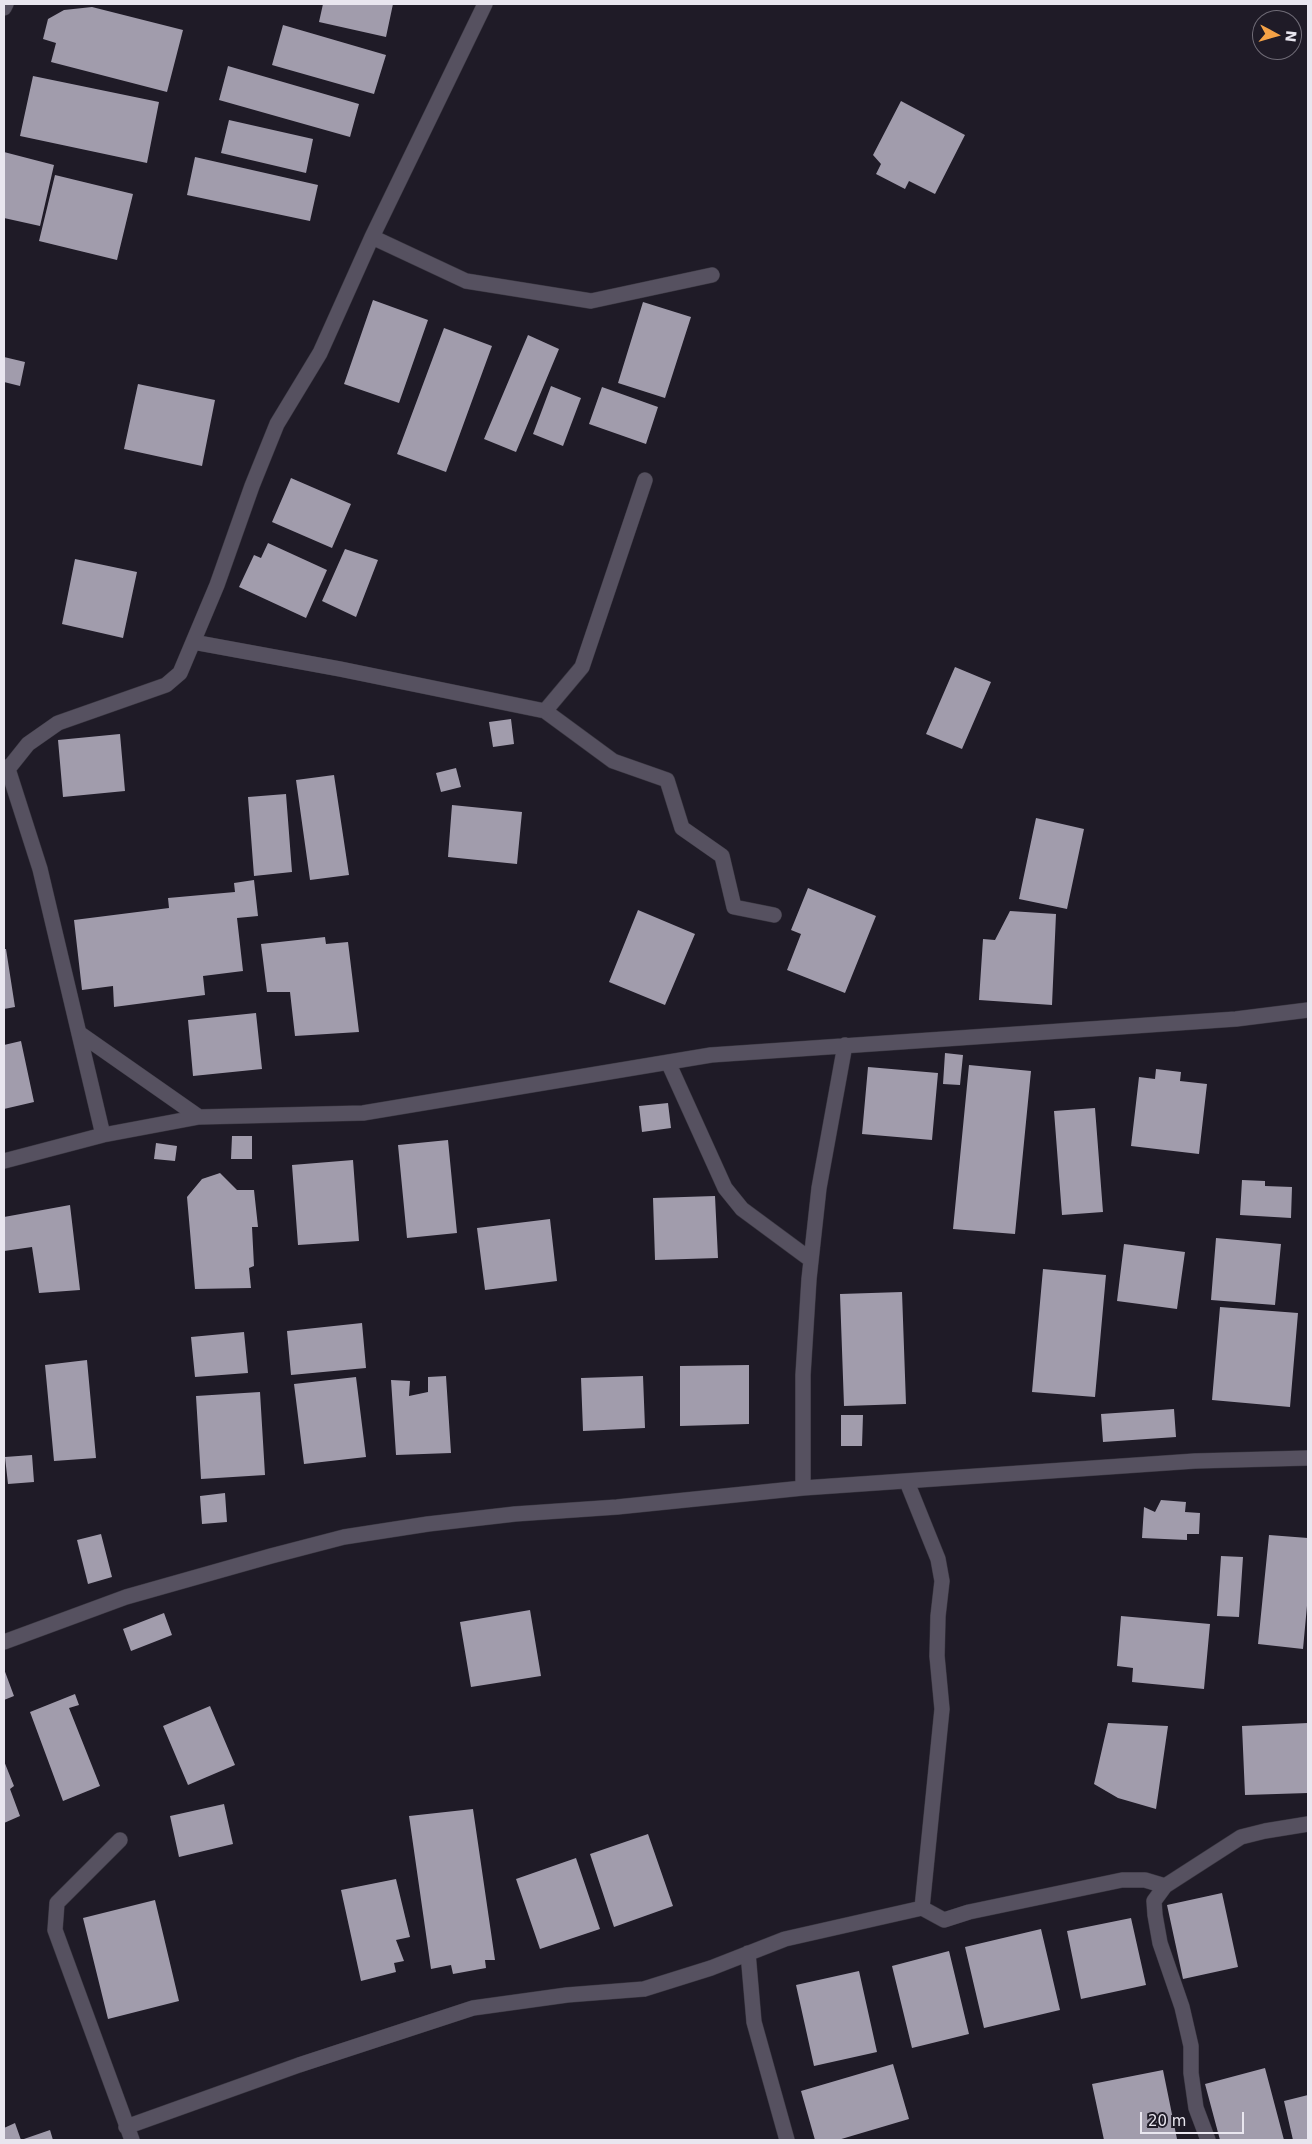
<!DOCTYPE html>
<style>
body{margin:0}
#map{position:relative;width:1312px;height:2144px;overflow:hidden;background:#1f1b27;font-family:"DejaVu Sans",sans-serif}
canvas{display:block}
.frame{position:absolute;inset:0;border:5px solid #e9e6ef;pointer-events:none}
.north{position:absolute;left:1252px;top:10px;width:50px;height:50px;box-sizing:border-box;background:#1f1b27;border:1px solid #706c77;border-radius:50%;rotate:96deg;font-size:14px;font-weight:700;line-height:20px;text-align:center;color:#e9e6ef}
.north::after{content:'';display:block;margin:auto;width:18px;height:22px;background:#f5a246;clip-path:polygon(50% 0,100% 100%,50% 72%,0 100%)}
.scale{position:absolute;left:1140px;top:2112px;width:104px;height:22px;box-sizing:border-box;border:2px solid #e9e6ef;border-top:0;padding-left:6px;font-size:15px;line-height:18px;white-space:nowrap;color:#e9e6ef;-webkit-text-stroke:4px #1f1b27;paint-order:stroke}
</style>
<div id="map">
<canvas width="1312" height="2144"></canvas>
<div class="frame"></div>
<div class="north">N</div>
<div class="scale">20 m</div>
</div>
<script>
const g = document.querySelector('canvas').getContext('2d');
g.lineJoin = 'round';
function paint(path, color) { g.fillStyle = color; g.fill(path, 'evenodd'); }
function stroke(path, color, width, dash) { g.strokeStyle = color; g.lineWidth = width; g.lineCap = dash ? 'butt' : 'round'; g.setLineDash(dash || []); g.stroke(path); }
const building = new Path2D(`
 M 323,4 L 393,4 L 386,37 L 319,22 Z
 M 92,7 L 183,30 L 167,92 L 51,62 L 56,43 L 43,39 L 48,19 L 64,10 Z
 M 283,25 L 386,55 L 374,94 L 272,65 Z
 M 228,66 L 359,104 L 350,137 L 219,100 Z
 M 33,76 L 159,102 L 147,163 L 20,136 Z
 M 901,101 L 965,135 L 935,194 L 909,181 L 905,189 L 876,174 L 881,164 L 873,155 Z
 M 229,120 L 313,139 L 306,173 L 221,153 Z
 M 4,152 L 54,165 L 40,226 L 4,218 Z
 M 195,157 L 318,185 L 310,221 L 187,195 Z
 M 55,175 L 133,194 L 117,260 L 39,241 Z
 M 373,300 L 428,320 L 399,403 L 344,384 Z
 M 643,302 L 691,317 L 665,398 L 618,383 Z
 M 444,328 L 492,346 L 446,472 L 397,454 Z
 M 528,335 L 559,349 L 516,452 L 484,439 Z
 M 4,357 L 25,362 L 20,386 L 4,382 Z
 M 138,384 L 215,400 L 202,466 L 124,449 Z
 M 551,386 L 581,398 L 563,446 L 533,434 Z
 M 602,387 L 658,407 L 646,444 L 589,424 Z
 M 291,478 L 351,504 L 332,548 L 272,522 Z
 M 268,543 L 327,570 L 306,618 L 239,587 L 254,555 L 261,558 Z
 M 345,549 L 378,560 L 356,617 L 322,601 Z
 M 75,559 L 137,572 L 123,638 L 62,624 Z
 M 955,667 L 991,682 L 962,749 L 926,734 Z
 M 511,719 L 514,744 L 493,747 L 489,722 Z
 M 120,734 L 125,791 L 63,797 L 58,740 Z
 M 456,768 L 461,787 L 441,792 L 436,773 Z
 M 334,775 L 349,875 L 310,880 L 296,780 Z
 M 286,794 L 292,872 L 254,876 L 248,797 Z
 M 452,805 L 522,812 L 517,864 L 448,857 Z
 M 1036,818 L 1084,829 L 1067,909 L 1019,899 Z
 M 254,880 L 258,916 L 237,918 L 243,971 L 203,976 L 205,995 L 114,1007 L 113,986 L 82,990 L 74,920 L 169,908 L 168,898 L 235,892 L 234,883 Z
 M 808,888 L 876,916 L 845,993 L 787,970 L 801,934 L 791,930 Z
 M 638,910 L 695,934 L 665,1005 L 609,982 Z
 M 1010,911 L 1056,914 L 1052,1005 L 979,1000 L 983,939 L 995,940 Z
 M 325,937 L 326,944 L 348,942 L 359,1032 L 295,1036 L 290,992 L 267,992 L 261,944 Z
 M 4,949 L 6,949 L 15,1007 L 4,1009 Z
 M 256,1013 L 262,1069 L 193,1076 L 188,1020 Z
 M 21,1041 L 34,1102 L 4,1109 L 4,1045 Z
 M 945,1053 L 963,1055 L 960,1085 L 943,1084 Z
 M 969,1065 L 1031,1071 L 1015,1234 L 953,1229 Z
 M 868,1067 L 938,1073 L 932,1140 L 862,1134 Z
 M 1156,1069 L 1181,1072 L 1180,1081 L 1207,1084 L 1199,1154 L 1131,1146 L 1139,1077 L 1155,1079 Z
 M 668,1103 L 671,1128 L 642,1132 L 639,1106 Z
 M 1095,1108 L 1103,1212 L 1062,1215 L 1054,1111 Z
 M 232,1136 L 252,1136 L 252,1159 L 231,1159 Z
 M 448,1140 L 457,1233 L 407,1238 L 398,1145 Z
 M 156,1143 L 177,1146 L 175,1161 L 154,1159 Z
 M 353,1160 L 359,1241 L 298,1245 L 292,1165 Z
 M 220,1173 L 237,1190 L 254,1190 L 258,1227 L 252,1227 L 254,1266 L 249,1268 L 251,1288 L 195,1289 L 187,1197 L 202,1179 Z
 M 1242,1180 L 1265,1181 L 1265,1186 L 1292,1187 L 1291,1218 L 1240,1215 Z
 M 715,1196 L 718,1258 L 655,1260 L 653,1198 Z
 M 70,1205 L 80,1290 L 39,1293 L 32,1247 L 4,1251 L 4,1217 Z
 M 550,1219 L 557,1281 L 485,1290 L 477,1228 Z
 M 1216,1238 L 1281,1244 L 1275,1305 L 1211,1300 Z
 M 1124,1244 L 1185,1252 L 1177,1309 L 1117,1301 Z
 M 1043,1269 L 1106,1275 L 1095,1397 L 1032,1392 Z
 M 902,1292 L 906,1404 L 844,1406 L 840,1294 Z
 M 1220,1307 L 1298,1313 L 1290,1407 L 1212,1400 Z
 M 362,1323 L 366,1368 L 291,1375 L 287,1331 Z
 M 244,1332 L 248,1373 L 195,1377 L 191,1337 Z
 M 87,1360 L 96,1458 L 54,1461 L 45,1365 Z
 M 749,1365 L 749,1424 L 680,1426 L 680,1366 Z
 M 446,1376 L 451,1453 L 396,1455 L 391,1380 L 410,1381 L 409,1396 L 428,1392 L 428,1377 Z
 M 643,1376 L 645,1428 L 583,1431 L 581,1378 Z
 M 356,1377 L 366,1457 L 304,1464 L 294,1384 Z
 M 260,1392 L 265,1475 L 201,1479 L 196,1396 Z
 M 1174,1409 L 1176,1437 L 1103,1442 L 1101,1414 Z
 M 841,1415 L 863,1415 L 862,1446 L 841,1446 Z
 M 32,1455 L 34,1482 L 8,1484 L 5,1457 Z
 M 225,1493 L 227,1522 L 202,1524 L 200,1496 Z
 M 1161,1500 L 1186,1502 L 1185,1512 L 1200,1513 L 1199,1534 L 1187,1534 L 1187,1540 L 1142,1538 L 1144,1507 L 1155,1512 Z
 M 101,1534 L 112,1577 L 88,1584 L 77,1540 Z
 M 1269,1535 L 1308,1538 L 1308,1595 L 1303,1649 L 1258,1644 Z
 M 1221,1556 L 1243,1557 L 1239,1617 L 1217,1616 Z
 M 530,1610 L 541,1676 L 471,1687 L 460,1622 Z
 M 164,1613 L 172,1635 L 131,1651 L 123,1629 Z
 M 1121,1616 L 1210,1624 L 1204,1689 L 1132,1682 L 1133,1668 L 1117,1666 Z
 M 4,1669 L 14,1696 L 4,1700 Z
 M 75,1694 L 79,1705 L 69,1708 L 100,1786 L 63,1801 L 30,1712 Z
 M 210,1706 L 235,1765 L 188,1785 L 163,1726 Z
 M 1108,1723 L 1168,1726 L 1156,1809 L 1118,1798 L 1094,1784 Z
 M 1308,1723 L 1308,1793 L 1245,1795 L 1242,1726 Z
 M 4,1761 L 14,1786 L 10,1789 L 20,1816 L 4,1823 Z
 M 224,1804 L 233,1844 L 179,1857 L 170,1816 Z
 M 473,1809 L 495,1960 L 485,1960 L 486,1968 L 453,1974 L 451,1965 L 431,1969 L 409,1816 Z
 M 648,1834 L 673,1906 L 614,1927 L 590,1854 Z
 M 576,1858 L 600,1929 L 540,1949 L 516,1879 Z
 M 396,1879 L 410,1937 L 396,1940 L 404,1961 L 394,1963 L 396,1972 L 361,1981 L 341,1890 Z
 M 1222,1893 L 1238,1967 L 1183,1979 L 1167,1905 Z
 M 155,1900 L 179,2001 L 108,2019 L 83,1918 Z
 M 1131,1918 L 1146,1985 L 1081,1999 L 1067,1931 Z
 M 1041,1929 L 1060,2010 L 984,2028 L 965,1947 Z
 M 949,1951 L 969,2034 L 912,2048 L 892,1966 Z
 M 859,1971 L 877,2052 L 814,2066 L 796,1985 Z
 M 893,2064 L 909,2119 L 838,2140 L 815,2140 L 801,2091 Z
 M 1265,2068 L 1284,2140 L 1220,2140 L 1205,2084 Z
 M 1163,2070 L 1177,2139 L 1104,2140 L 1092,2084 Z
 M 1308,2095 L 1308,2140 L 1293,2140 L 1284,2101 Z
 M 15,2123 L 21,2140 L 50,2130 L 53,2140 L 4,2140 L 4,2128 Z`);
const street = new Path2D(`
 M 4,8 L 6,4
 M 372,237 L 485,4
 M 193,642 L 340,669 L 545,711 L 582,667 L 645,480
 M 545,711 L 613,761 L 667,780 L 682,828 L 722,856 L 734,907 L 774,915
 M 4,767 L 8,769 L 40,869 L 103,1135 L 4,1161
 M 8,769 L 28,744 L 58,723 L 166,685 L 180,673 L 217,585 L 252,486 L 277,424 L 320,353 L 372,237 L 466,281 L 591,301 L 712,275
 M 79,1033 L 199,1117
 M 668,1062 L 725,1188 L 742,1209 L 811,1260
 M 103,1135 L 199,1117 L 363,1113 L 711,1055 L 1236,1019 L 1308,1010
 M 907,1482 L 938,1559 L 942,1581 L 938,1616 L 937,1656 L 942,1709 L 922,1908
 M 803,1488 L 803,1375 L 809,1279 L 819,1188 L 845,1045
 M 4,1642 L 126,1597 L 271,1556 L 344,1537 L 428,1524 L 515,1514 L 617,1507 L 803,1488 L 1195,1461 L 1308,1458
 M 120,1840 L 57,1903 L 55,1930 L 132,2140
 M 1165,1886 L 1241,1837 L 1265,1831 L 1308,1824
 M 748,1953 L 754,2022 L 787,2140
 M 126,2127 L 299,2065 L 473,2008 L 567,1995 L 644,1989 L 711,1968 L 785,1939 L 922,1908 L 944,1920 L 969,1912 L 1122,1880 L 1145,1880 L 1165,1886 L 1154,1901 L 1155,1915 L 1160,1943 L 1182,2007 L 1191,2046 L 1191,2073 L 1196,2108 L 1208,2140`);
paint(building, '#a19cac');
stroke(street, '#3a3741', 16);
stroke(street, '#565160', 15);
</script>
